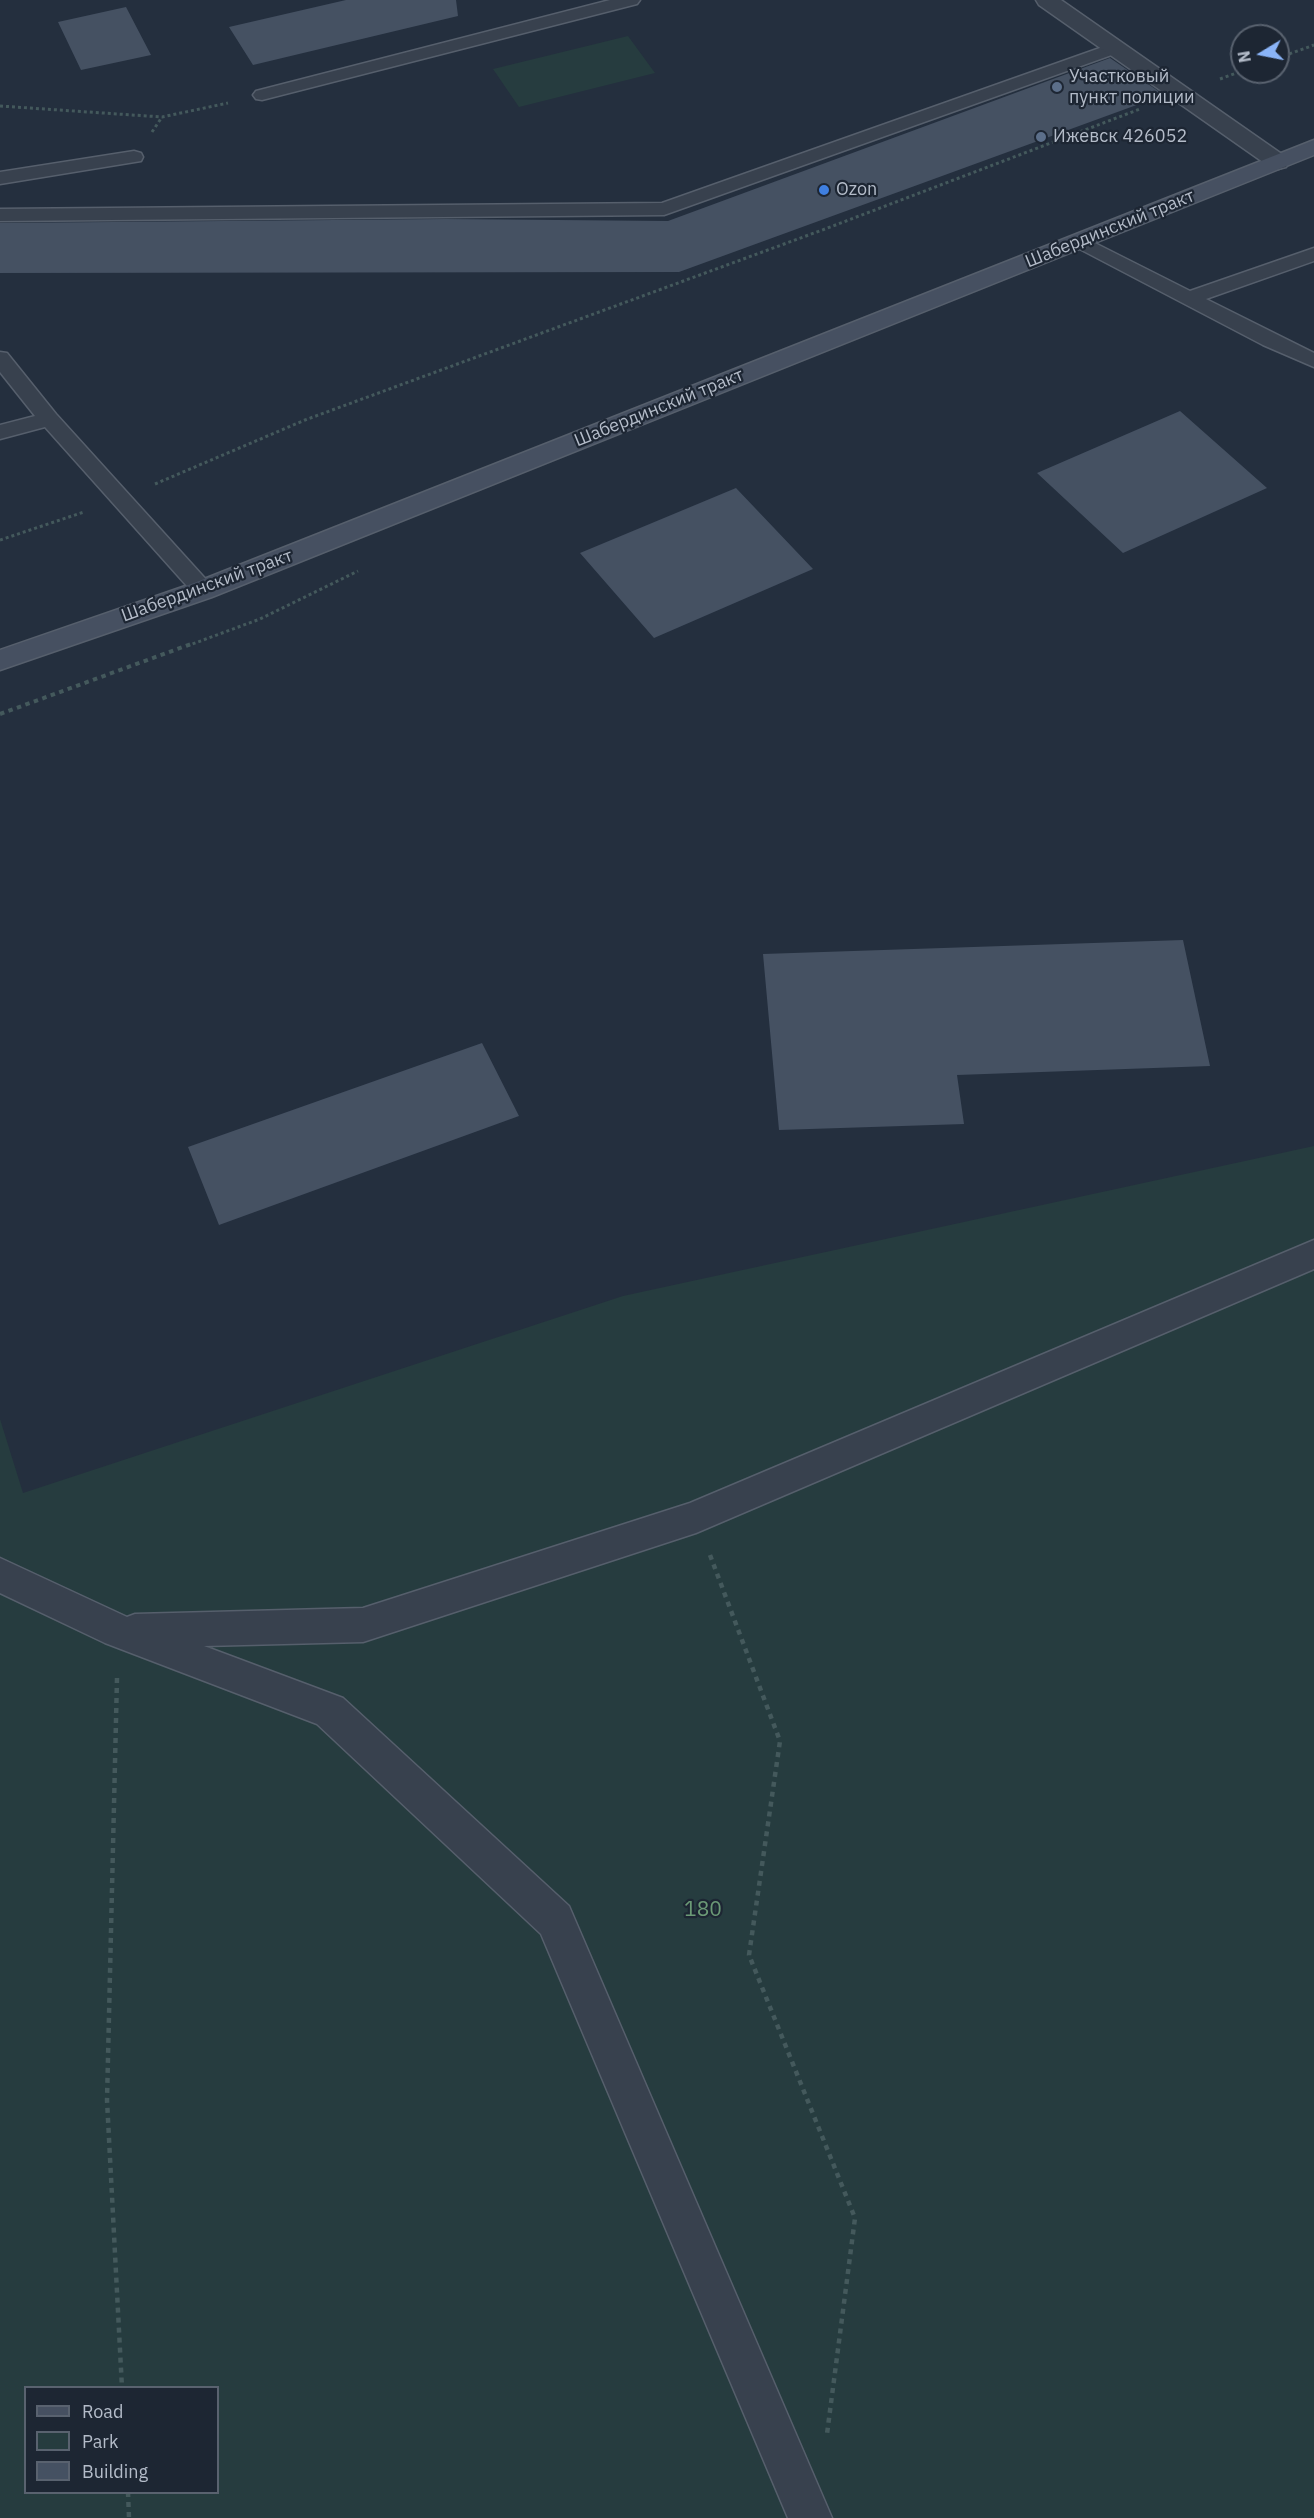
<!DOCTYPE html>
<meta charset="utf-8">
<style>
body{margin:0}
#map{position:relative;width:1314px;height:2518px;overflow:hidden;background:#242f3e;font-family:"IBM Plex Sans",sans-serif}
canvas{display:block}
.legend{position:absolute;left:24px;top:2386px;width:195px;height:108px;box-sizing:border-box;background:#1d2633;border:2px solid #59626f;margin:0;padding:8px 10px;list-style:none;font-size:18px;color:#b4bcc9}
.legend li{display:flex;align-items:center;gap:12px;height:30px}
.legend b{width:30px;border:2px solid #59626f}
.north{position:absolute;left:1230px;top:24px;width:60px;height:60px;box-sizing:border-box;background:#1d2633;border:2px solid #59626f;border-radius:50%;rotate:260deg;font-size:16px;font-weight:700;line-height:24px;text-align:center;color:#b4bcc9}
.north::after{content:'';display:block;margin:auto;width:21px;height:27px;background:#8ab4f8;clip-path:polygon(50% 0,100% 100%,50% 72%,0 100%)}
</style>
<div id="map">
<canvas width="1314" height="2518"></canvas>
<ul class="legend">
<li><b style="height:8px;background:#465061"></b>Road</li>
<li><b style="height:16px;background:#263c3f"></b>Park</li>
<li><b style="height:16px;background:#455162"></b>Building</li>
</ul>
<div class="north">N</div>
</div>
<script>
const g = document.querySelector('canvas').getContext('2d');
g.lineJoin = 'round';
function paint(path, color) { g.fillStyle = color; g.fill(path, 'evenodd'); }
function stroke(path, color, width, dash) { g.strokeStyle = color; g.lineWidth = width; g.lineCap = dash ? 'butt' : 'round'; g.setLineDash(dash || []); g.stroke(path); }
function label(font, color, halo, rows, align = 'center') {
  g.font = font + ' "IBM Plex Sans",sans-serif'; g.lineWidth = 4.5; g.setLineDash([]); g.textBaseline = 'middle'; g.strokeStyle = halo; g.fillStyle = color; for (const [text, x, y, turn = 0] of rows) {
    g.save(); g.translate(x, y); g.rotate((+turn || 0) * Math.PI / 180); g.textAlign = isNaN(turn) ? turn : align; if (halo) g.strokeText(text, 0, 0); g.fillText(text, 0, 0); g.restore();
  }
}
const green = new Path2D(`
 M 628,36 L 655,73 L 519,107 L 493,69 Z
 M 1314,1146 L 1314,2518 L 0,2518 L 0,1419 L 23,1493 L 623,1296 ZM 26,2388 L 218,2388 L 218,2492 L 26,2492 Z`);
const building = new Path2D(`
 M 346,0 L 456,0 L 458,16 L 253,65 L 229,27 Z
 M 126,7 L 151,55 L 81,70 L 58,22 Z
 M 1110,58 L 1164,95 L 679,272 L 0,273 L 0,223 L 446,219 L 668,221 Z
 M 1180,411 L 1267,488 L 1123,553 L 1037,473 Z
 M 736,488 L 813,569 L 654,638 L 580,553 Z
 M 1183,940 L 1210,1066 L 957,1075 L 964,1124 L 779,1130 L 763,954 Z
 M 482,1043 L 519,1116 L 219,1225 L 188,1147 Z`);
const pathFar2 = new Path2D(`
 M 1278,58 L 1314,45
 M 1220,79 L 1242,71
 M 0,106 L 162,117 L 228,103
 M 152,132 L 162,117
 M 155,484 L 305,420 L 825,229 L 1140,109
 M 0,540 L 84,512
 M 187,646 L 260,619 L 358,571`);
const pathFar1 = new Path2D(`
 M 0,714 L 191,644`);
const path = new Path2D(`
 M 710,1555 L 780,1741 L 749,1955 L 855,2218 L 827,2434
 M 117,1678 L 107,2100 L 122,2388
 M 128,2492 L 129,2518`);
const lane = new Path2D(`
 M 610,0 L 640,0 L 637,4 L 262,100 L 256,99 L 253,95 L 256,91 Z
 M 1114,43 L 1120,44 L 1123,48 L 1120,52 L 664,215 L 0,221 L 0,209 L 662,203 Z
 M 134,151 L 141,153 L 143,157 L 141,161 L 0,184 L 0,172 Z
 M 1079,235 L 1190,291 L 1314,248 L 1314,261 L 1206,299 L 1314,353 L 1314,367 L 1263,345 L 1072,245 L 1069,241 L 1072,237 Z
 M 0,352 L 7,353 L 56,414 L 211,585 L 214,590 L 211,595 L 203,598 L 195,595 L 45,427 L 0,439 L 0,425 L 35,416 L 0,372 Z`);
const street = new Path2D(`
 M 1036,0 L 1061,0 L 1286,157 L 1289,162 L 1286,167 L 1278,169 L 1270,167 L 1039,5 Z
 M 1314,1240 L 1314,1269 L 696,1533 L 363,1642 L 204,1646 L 343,1698 L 569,1906 L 832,2518 L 788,2518 L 541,1934 L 317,1724 L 105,1643 L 0,1593 L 0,1558 L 127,1617 L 135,1614 L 363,1608 L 690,1503 Z`);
const secondary = new Path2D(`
 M 1314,140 L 1314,155 L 212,597 L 0,670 L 0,650 L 194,583 Z`);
const markers = [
 [1057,87,6,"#5c6f8a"],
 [1041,137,6,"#5c6f8a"],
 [824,190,6,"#3f7fe0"]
];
const farPoinames = [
 ["Участковый",1069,77],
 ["пункт полиции",1069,98],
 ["Ижевск 426052",1053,137],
 ["Ozon",836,190]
];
const farStreetnames = [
 ["Шабердинский тракт",1110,229,-22],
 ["Шабердинский тракт",659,408,-22],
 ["Шабердинский тракт",207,586,-20]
];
const parkNames = [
 ["180",703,1910]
];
paint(green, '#263c3f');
paint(building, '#455162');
stroke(lane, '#565f6c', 3);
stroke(street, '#565f6c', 3);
stroke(secondary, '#565f6c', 3);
stroke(pathFar2, '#44595c', 3, [3, 3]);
stroke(pathFar1, '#44595c', 4, [4.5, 4.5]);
stroke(path, '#44595c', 4.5, [5, 5]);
paint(lane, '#38414e');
paint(street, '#38414e');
paint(secondary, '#465061');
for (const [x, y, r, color] of markers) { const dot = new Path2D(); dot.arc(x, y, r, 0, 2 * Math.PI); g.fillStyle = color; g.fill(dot); stroke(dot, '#1d2633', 2); }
label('18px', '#b4bcc9', '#1d2633', farPoinames, 'left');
label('18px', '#b4bcc9', '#1d2633', farStreetnames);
label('21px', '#6b9a76', '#1d2633', parkNames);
</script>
